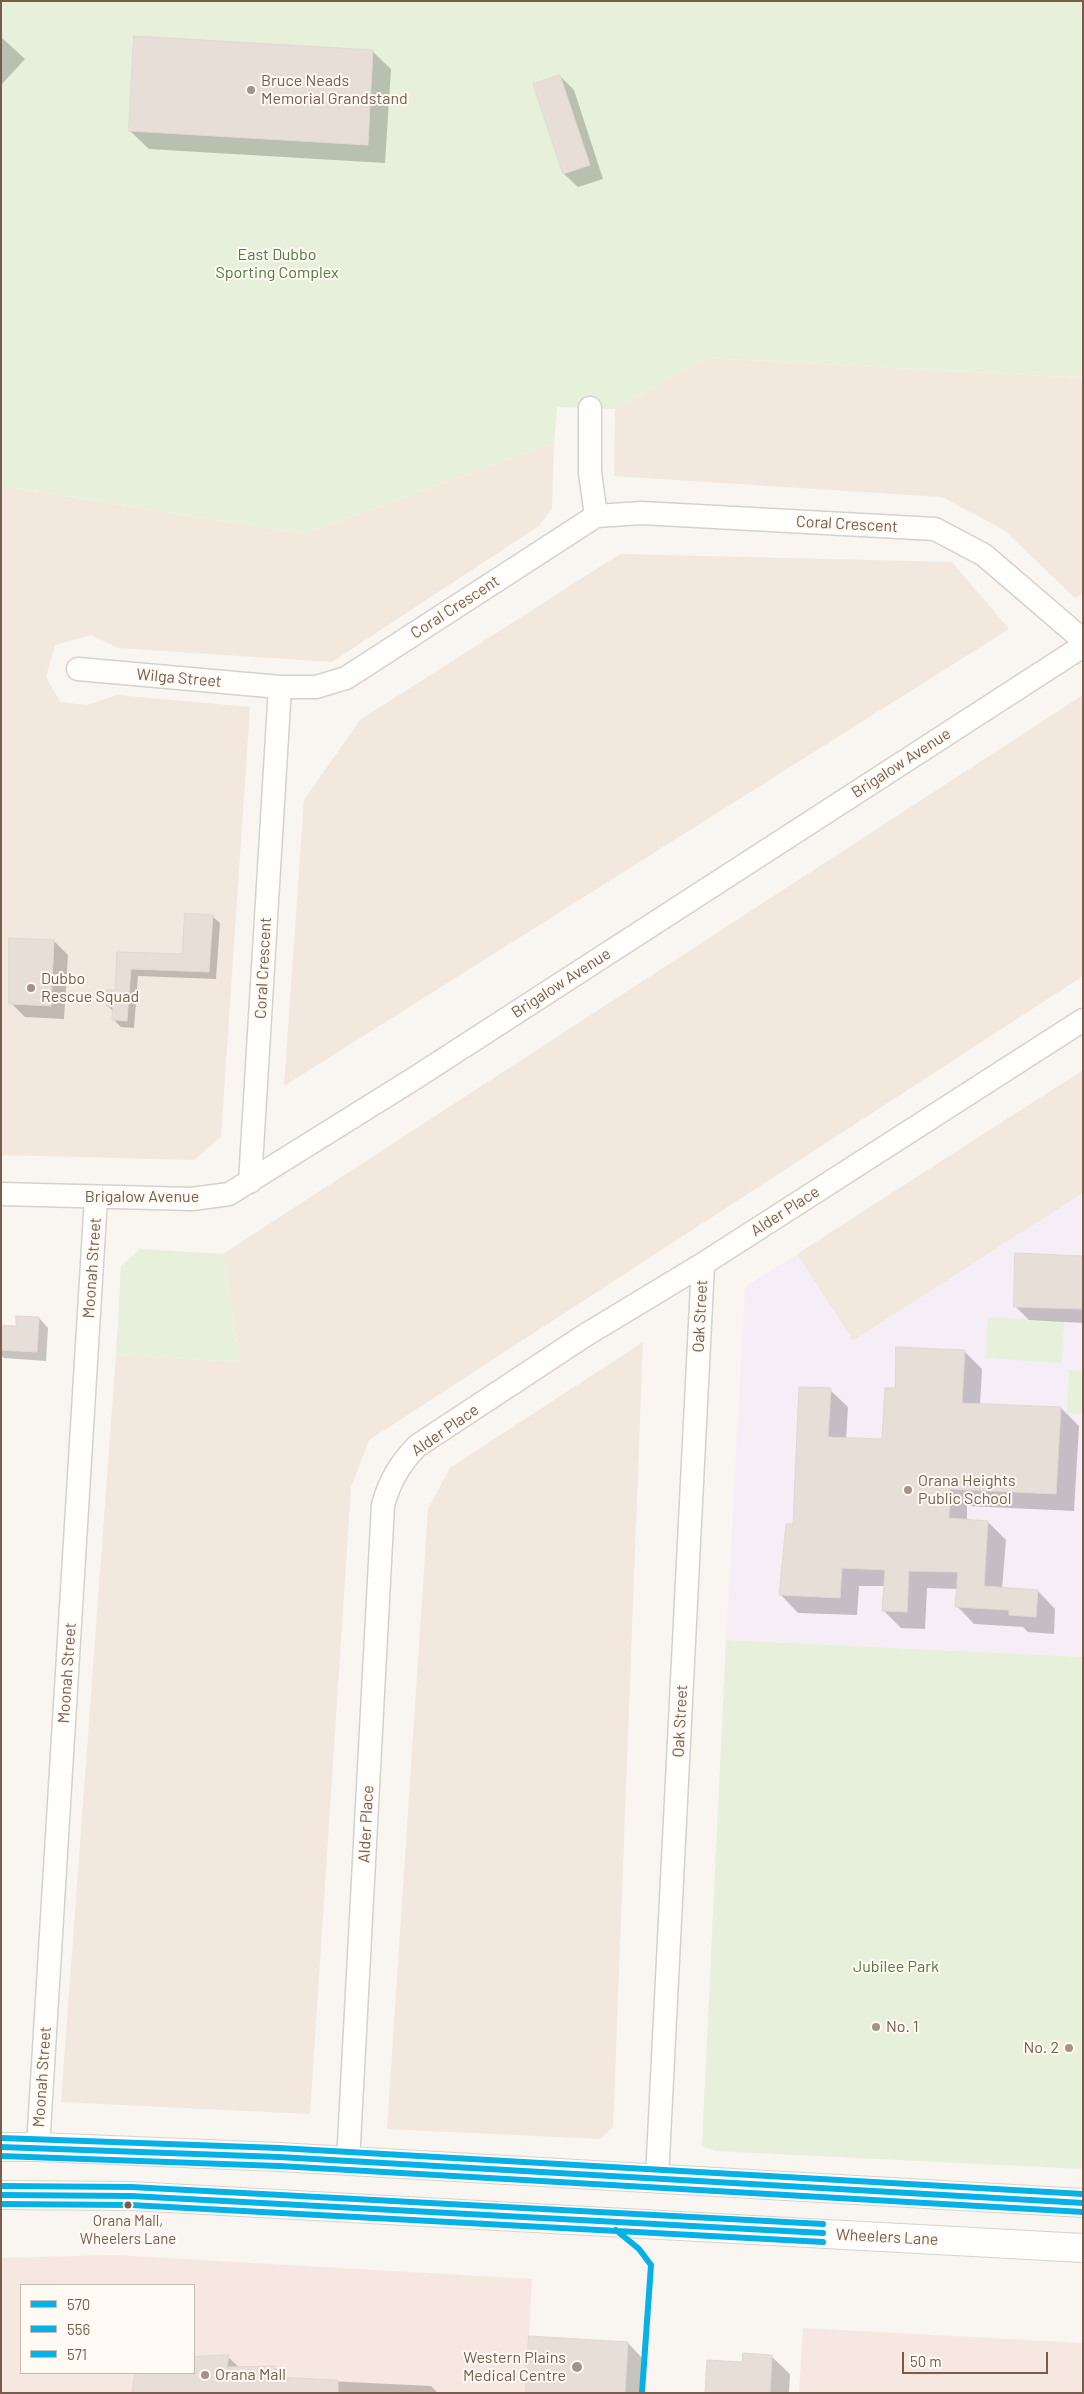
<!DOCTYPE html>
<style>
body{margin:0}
#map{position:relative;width:1084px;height:2394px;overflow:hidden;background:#f9f5f0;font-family:Barlow,sans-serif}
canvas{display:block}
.frame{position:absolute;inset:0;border:2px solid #7a5c4d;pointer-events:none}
.legend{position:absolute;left:20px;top:2284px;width:175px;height:90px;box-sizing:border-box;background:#fffaf3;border:1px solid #cabbb1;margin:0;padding:6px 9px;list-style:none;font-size:15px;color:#7a5c4d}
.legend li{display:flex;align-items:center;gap:10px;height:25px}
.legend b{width:25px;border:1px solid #cabbb1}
.scale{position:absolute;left:902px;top:2352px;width:146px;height:22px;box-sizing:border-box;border:2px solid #7a5c4d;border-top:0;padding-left:6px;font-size:15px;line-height:18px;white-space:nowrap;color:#7a5c4d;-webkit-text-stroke:4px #fffaf3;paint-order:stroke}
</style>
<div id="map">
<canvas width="1084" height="2394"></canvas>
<div class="frame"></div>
<ul class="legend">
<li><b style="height:6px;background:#06b1e7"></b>570</li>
<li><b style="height:6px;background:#06b1e7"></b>556</li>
<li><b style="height:6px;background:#06b1e7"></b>571</li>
</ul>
<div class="scale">50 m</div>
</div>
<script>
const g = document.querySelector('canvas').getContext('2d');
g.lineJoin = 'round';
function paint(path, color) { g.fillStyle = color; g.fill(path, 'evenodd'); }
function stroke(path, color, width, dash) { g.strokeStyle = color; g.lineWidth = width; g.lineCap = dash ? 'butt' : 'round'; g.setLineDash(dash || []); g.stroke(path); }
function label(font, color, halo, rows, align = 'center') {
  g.font = font + ' Barlow,sans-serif'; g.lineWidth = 4; g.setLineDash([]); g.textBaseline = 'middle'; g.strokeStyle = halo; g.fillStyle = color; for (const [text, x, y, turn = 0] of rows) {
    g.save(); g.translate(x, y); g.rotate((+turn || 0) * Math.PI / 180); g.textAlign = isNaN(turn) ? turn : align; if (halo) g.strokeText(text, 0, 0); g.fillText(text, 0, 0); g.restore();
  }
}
const residential = new Path2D(`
 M 708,358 L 1083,378 L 1083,593 L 1075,598 L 1004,530 L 942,497 L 614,476 L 615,409 Z
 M 554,443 L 552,508 L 540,525 L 332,662 L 119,648 L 91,635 L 55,645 L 46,677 L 60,702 L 87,705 L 117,695 L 250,707 L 221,1137 L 194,1160 L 1,1155 L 1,486 L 304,534 Z
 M 620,554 L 952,562 L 1009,629 L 284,1086 L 304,800 L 360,720 Z
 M 1083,695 L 1083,976 L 369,1440 L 351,1487 L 310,2114 L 61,2102 L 116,1355 L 240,1362 L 223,1254 Z
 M 1083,1070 L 1083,1193 L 853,1341 L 797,1254 Z
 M 643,1342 L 613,2127 L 600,2139 L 387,2129 L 428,1509 L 450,1468 Z`);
const commercial = new Path2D(`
 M 114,2255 L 532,2279 L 526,2393 L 1,2393 L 1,2258 ZM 21,2285 L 194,2285 L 194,2373 L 21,2373 Z
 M 803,2328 L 1083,2343 L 1083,2393 L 799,2393 Z`);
const education = new Path2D(`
 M 1083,1193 L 1083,1657 L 726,1640 L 745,1287 L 797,1254 L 853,1341 Z`);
const green = new Path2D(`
 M 1,1 L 1083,1 L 1083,378 L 708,358 L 615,409 L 557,407 L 554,443 L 304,534 L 1,486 Z
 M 140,1249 L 223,1254 L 240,1362 L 116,1355 L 121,1266 Z
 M 988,1317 L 1064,1321 L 1062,1363 L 986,1358 Z
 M 1069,1370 L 1083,1371 L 1083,1414 L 1067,1413 Z
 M 726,1640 L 1083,1657 L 1083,2169 L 715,2151 L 702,2146 Z`);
const shadow = new Path2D(`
 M 1,37 L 25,59 L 1,85 Z
 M 372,51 L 391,69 L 385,163 L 149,149 L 130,131 Z
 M 560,76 L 574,90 L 603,179 L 578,187 L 564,174 Z
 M 212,916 L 220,923 L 216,979 L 138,976 L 134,1028 L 121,1027 L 114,1020 L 114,1012 L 107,1005 L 116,991 L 118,953 L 183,955 Z
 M 54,941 L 68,955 L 64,1019 L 25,1017 L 11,1003 Z
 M 1083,1257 L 1083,1323 L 1029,1320 L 1015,1306 Z
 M 17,1317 L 39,1318 L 48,1328 L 46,1361 L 4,1358 L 1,1355 L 1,1326 L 17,1327 Z
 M 964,1351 L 982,1369 L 980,1405 L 1061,1408 L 1079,1426 L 1074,1511 L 967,1506 L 967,1521 L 988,1522 L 1006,1540 L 1002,1589 L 1038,1591 L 1055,1609 L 1054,1634 L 1028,1632 L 1023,1627 L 974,1624 L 957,1606 L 958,1589 L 927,1588 L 925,1629 L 901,1628 L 883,1610 L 885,1586 L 859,1586 L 857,1615 L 798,1613 L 781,1595 L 794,1525 L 830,1390 L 848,1407 L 846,1439 L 883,1441 L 896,1389 Z
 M 628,2343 L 646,2362 L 644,2393 L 528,2393 Z
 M 771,2356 L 790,2374 L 789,2393 L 707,2393 L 744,2363 Z
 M 228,2357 L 240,2368 L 275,2368 L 286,2379 L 431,2386 L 438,2393 L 133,2393 L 137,2373 L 194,2373 L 194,2358 Z`);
const building = new Path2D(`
 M 134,36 L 373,50 L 368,145 L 129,131 Z
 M 560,75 L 590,165 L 563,174 L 533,84 Z
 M 185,913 L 213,915 L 209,972 L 131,969 L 127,1021 L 112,1020 L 113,1006 L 106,1006 L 107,989 L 115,990 L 117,952 L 182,954 Z
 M 9,938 L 54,940 L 51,1006 L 9,1004 Z
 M 1015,1253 L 1083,1256 L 1083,1309 L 1014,1307 Z
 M 16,1316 L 39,1317 L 37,1352 L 1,1350 L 1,1325 L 16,1326 Z
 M 896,1347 L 965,1350 L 962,1403 L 1061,1407 L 1056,1494 L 950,1489 L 949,1518 L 988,1521 L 984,1586 L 1038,1590 L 1036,1617 L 1009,1615 L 1009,1610 L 955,1607 L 958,1572 L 909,1571 L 907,1612 L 882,1611 L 885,1570 L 842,1568 L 840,1598 L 779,1595 L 786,1524 L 793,1524 L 799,1387 L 831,1388 L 828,1437 L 882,1439 L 885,1388 L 895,1388 Z
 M 529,2336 L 628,2342 L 625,2393 L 526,2393 Z
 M 743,2353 L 772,2355 L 770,2393 L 705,2393 L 707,2360 L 742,2362 Z
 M 229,2355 L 227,2367 L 275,2366 L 274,2377 L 338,2380 L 338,2393 L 132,2393 L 135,2373 L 194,2373 L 194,2357 Z`);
const minor = new Path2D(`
 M 590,408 L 590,472 L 596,516
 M 78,669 L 280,687
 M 250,1182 L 280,687 L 316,687 L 346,678 L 596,516 L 642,513 L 935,529 L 984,555 L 1083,640
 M 1,1194 L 192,1199 L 229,1194 L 415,1078 L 1083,646
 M 38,2147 L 96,1198
 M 348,2162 L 383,1505 C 390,1480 400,1464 417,1446 L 584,1336 L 703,1264 L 1083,1020
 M 657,2178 L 703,1264`);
const secondary = new Path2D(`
 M 1,2147 L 38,2147 L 279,2157 L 1083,2203
 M 1,2195 L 131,2196 L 1083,2248`);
const bus1 = new Path2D(`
 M 1,2147 L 279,2157 L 1083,2203
 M 1,2195 L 131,2196 L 823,2233`);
const bus2 = new Path2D(`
 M 1,2156 L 279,2166 L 1083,2212
 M 1,2204 L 131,2205 L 823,2242
 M 616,2230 L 639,2249 L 651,2265 L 642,2392`);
const bus3 = new Path2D(`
 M 1,2138 L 279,2148 L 1083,2194
 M 1,2186 L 131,2187 L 823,2224`);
const markers = [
 [251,90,5,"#a69286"],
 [31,988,5,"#a69286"],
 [908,1490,5,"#a69286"],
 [876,2027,5,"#a69286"],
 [1069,2048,5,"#a69286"],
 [128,2205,4.5,"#7a5c4d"],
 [577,2367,6,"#a69286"],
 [205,2375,5,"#a69286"]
];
const busNames = [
 ["Orana Mall,",128,2221],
 ["Wheelers Lane",128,2239]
];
const poiNames = [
 ["Bruce Neads",261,81],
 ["Memorial Grandstand",261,99],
 ["Dubbo",41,979],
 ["Rescue Squad",41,997],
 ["Orana Heights",918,1481],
 ["Public School",918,1499],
 ["No. 1",886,2027],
 ["No. 2",1059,2048,"right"],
 ["Western Plains",566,2358,"right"],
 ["Medical Centre",566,2376,"right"],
 ["Orana Mall",215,2375]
];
const parkNames = [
 ["East Dubbo",277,255],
 ["Sporting Complex",277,273],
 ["Jubilee Park",896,1967]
];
const streetNames = [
 ["Coral Crescent",847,524,3],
 ["Coral Crescent",455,607,-33],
 ["Wilga Street",179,678,5],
 ["Brigalow Avenue",901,763,-33],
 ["Coral Crescent",263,968,-87],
 ["Brigalow Avenue",561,983,-33],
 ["Brigalow Avenue",142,1197],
 ["Alder Place",785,1211,-33],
 ["Moonah Street",92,1268,-86],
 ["Oak Street",700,1316,-87],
 ["Alder Place",445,1430,-35],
 ["Moonah Street",67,1673,-86],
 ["Oak Street",680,1721,-87],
 ["Alder Place",366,1824,-87],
 ["Moonah Street",42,2077,-86],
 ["Wheelers Lane",887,2237,3]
];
paint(residential, '#f2e8de');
paint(commercial, '#f6e8e1');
paint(education, '#f6eef6');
paint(green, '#e7f0db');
paint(shadow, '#0003');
paint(building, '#e6ded7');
stroke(building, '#e2d8d2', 1);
stroke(minor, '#d7d1cb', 25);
stroke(secondary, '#d9d2cb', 30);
stroke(minor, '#fefefd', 22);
stroke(secondary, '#fefefd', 28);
stroke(bus1, '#06b1e7', 6);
stroke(bus2, '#06b1e7', 6);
stroke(bus3, '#06b1e7', 6);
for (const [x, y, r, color] of markers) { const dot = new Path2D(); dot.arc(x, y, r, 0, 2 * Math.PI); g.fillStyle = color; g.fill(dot); stroke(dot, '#fffaf3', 2); }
label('15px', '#7a5c4d', '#fffaf3', busNames);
label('16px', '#7a5c4d', '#fffaf3', poiNames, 'left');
label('16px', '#537a41', '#fffaf3', parkNames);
label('16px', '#7a5c4d', '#fffaf3', streetNames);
</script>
